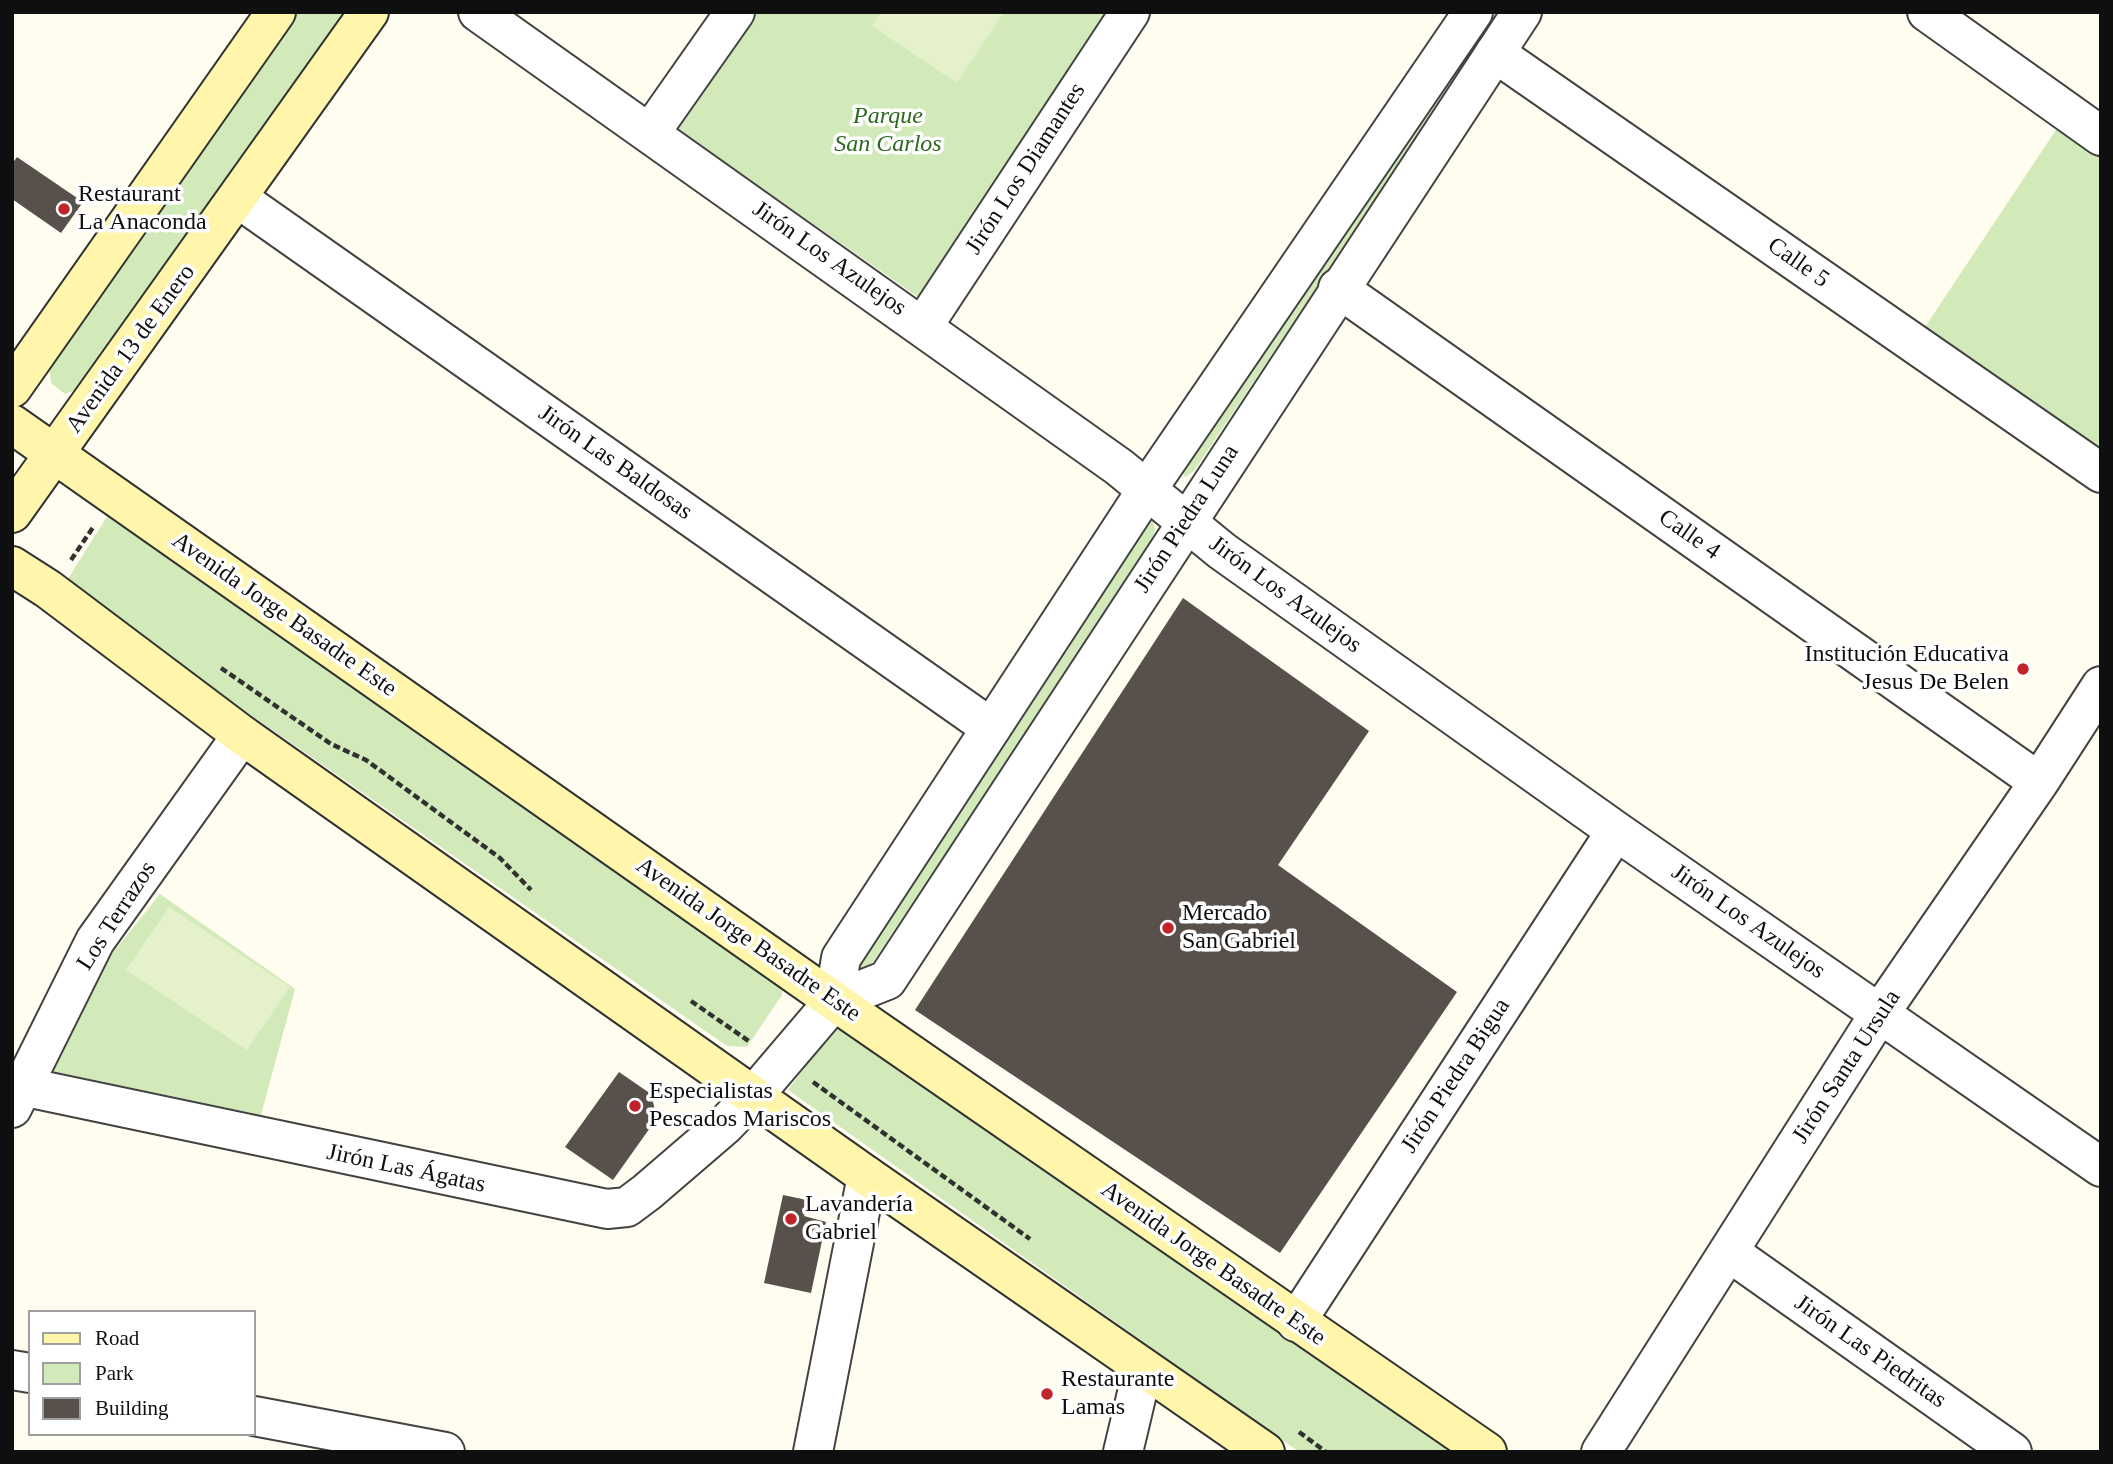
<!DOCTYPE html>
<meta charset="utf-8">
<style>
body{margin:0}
#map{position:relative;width:2113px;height:1464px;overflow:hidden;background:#fffcf0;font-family:"Times New Roman",serif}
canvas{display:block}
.frame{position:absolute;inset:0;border:14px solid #0f0f0f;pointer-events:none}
.legend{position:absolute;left:28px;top:1310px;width:228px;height:126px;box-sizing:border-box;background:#fff;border:2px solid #9f9f9f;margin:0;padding:9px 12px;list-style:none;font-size:21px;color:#0f0f0f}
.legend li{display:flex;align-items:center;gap:14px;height:35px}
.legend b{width:35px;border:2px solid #9f9f9f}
</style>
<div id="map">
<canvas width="2113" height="1464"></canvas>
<div class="frame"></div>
<ul class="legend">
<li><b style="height:9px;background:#fff6ab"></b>Road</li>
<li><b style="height:19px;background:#d2eab9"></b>Park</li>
<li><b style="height:19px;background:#58504b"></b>Building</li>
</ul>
</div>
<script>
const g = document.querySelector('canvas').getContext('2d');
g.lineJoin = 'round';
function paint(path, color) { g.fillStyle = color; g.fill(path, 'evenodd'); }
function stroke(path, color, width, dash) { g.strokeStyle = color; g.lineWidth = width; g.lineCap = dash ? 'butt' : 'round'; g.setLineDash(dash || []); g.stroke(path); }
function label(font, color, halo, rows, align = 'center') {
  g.font = font + ' "Times New Roman",serif'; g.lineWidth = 7; g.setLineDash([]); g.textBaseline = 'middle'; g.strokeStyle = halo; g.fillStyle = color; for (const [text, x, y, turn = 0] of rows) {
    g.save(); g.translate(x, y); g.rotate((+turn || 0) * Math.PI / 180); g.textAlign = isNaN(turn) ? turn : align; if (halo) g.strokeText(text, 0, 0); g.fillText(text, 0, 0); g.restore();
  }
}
const green = new Path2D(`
 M 293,12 L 347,12 L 83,387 L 65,394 L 51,383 L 48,361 Z
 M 753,12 L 1109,12 L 918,297 L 673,126 Z
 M 1479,12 L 1501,12 L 1194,471 L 1185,477 L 1181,470 Z
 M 2058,127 L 2101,156 L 2101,454 L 1923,330 Z
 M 108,515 L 783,978 L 782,995 L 747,1047 L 727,1046 L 64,585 Z
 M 1153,518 L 1155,530 L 1146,556 L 870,966 L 856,971 L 857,955 L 1143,524 Z
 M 160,894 L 295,989 L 261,1115 L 51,1071 L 95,975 Z
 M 842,1018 L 1466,1452 L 1299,1452 L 788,1090 Z`);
const pitch = new Path2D(`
 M 881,12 L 1004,12 L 957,83 L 872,26 Z
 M 169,907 L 290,987 L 247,1050 L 126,970 Z`);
const building = new Path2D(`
 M 17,157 L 83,202 L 61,233 L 12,199 L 12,164 Z
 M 1183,598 L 1369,731 L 1278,865 L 1457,992 L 1280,1253 L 915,1010 Z
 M 619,1072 L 651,1094 L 657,1118 L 613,1180 L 565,1147 Z
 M 783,1195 L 807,1200 L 804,1216 L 826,1222 L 811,1293 L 764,1283 Z`);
const path = new Path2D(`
 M 71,560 L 94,526
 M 221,668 L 331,744 L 366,760 L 500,858 L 531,890
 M 691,1001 L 750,1042
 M 813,1082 L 1030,1239
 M 1299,1432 L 1326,1452`);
const minor = new Path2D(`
 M 478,12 L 1119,467 L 1222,551 L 1616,831 L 2101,1167
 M 1927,12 L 2101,136
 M 1495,53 L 2101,473
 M 650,133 L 735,12
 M 239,199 L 991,728
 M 1338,288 L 2039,782
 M 923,326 L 1130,12
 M 21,1086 L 607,1209 L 627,1207 L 647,1192 L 725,1125 L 754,1095
 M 12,1108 L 95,941 L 242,735
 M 1729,1252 L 2012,1452
 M 1296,1322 L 1616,831
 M 12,1370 L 30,1373
 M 254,1416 L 445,1452
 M 813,1452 L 867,1176
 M 1601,1452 L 1880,1013 L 2039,782 L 2101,686`);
const tertiary = new Path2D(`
 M 834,1001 L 841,958 L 1148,488 L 1473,12
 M 754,1095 L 834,1001 L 887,980 L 1522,12
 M 1123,1452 L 1143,1368`);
const secondary = new Path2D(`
 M 12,388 L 276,12
 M 12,424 L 834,1001 L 1487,1452
 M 12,513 L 369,12
 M 12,566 L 48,589 L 242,735 L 867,1176 L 1265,1452`);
const markers = [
 [64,209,7,"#c2232a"],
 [2023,669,7,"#c2232a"],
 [1168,928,7,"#c2232a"],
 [635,1106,7,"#c2232a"],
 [791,1219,7,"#c2232a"],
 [1047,1394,7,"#c2232a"]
];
const parkNames = [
 ["Parque",888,117],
 ["San Carlos",888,145]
];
const streetNames = [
 ["Jirón Los Diamantes",1026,169,-57],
 ["Jirón Los Azulejos",829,259,35],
 ["Calle 5",1798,263,35],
 ["Avenida 13 de Enero",131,349,-54],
 ["Jirón Las Baldosas",615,463,35],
 ["Jirón Piedra Luna",1187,519,-57],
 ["Calle 4",1689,535,35],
 ["Jirón Los Azulejos",1285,595,36],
 ["Avenida Jorge Basadre Este",284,615,35],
 ["Los Terrazos",117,916,-57],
 ["Jirón Los Azulejos",1748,922,35],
 ["Avenida Jorge Basadre Este",748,940,35],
 ["Jirón Santa Ursula",1847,1067,-57],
 ["Jirón Piedra Bigua",1456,1076,-57],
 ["Jirón Las Ágatas",406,1169,12],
 ["Avenida Jorge Basadre Este",1213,1264,35],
 ["Jirón Las Piedritas",1870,1352,35]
];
const poiNames = [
 ["Restaurant",78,195],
 ["La Anaconda",78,223],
 ["Institución Educativa",2009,655,"right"],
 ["Jesus De Belen",2009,683,"right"],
 ["Mercado",1182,914],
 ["San Gabriel",1182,942],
 ["Especialistas",649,1092],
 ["Pescados Mariscos",649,1120],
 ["Lavandería",805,1205],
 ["Gabriel",805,1233],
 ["Restaurante",1061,1380],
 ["Lamas",1061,1408]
];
paint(green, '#d2eab9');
paint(pitch, '#e4f1cb');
paint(building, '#58504b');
stroke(minor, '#424242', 42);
stroke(tertiary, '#424242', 42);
stroke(secondary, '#313131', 42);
stroke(path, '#313131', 4.5, [7, 3.5]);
stroke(minor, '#fff', 38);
stroke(tertiary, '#fff', 38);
stroke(secondary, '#fff6ab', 38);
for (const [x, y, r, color] of markers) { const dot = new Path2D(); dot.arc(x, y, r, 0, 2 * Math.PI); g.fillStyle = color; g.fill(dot); stroke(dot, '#fff', 2.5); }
label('italic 24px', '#2c681d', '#fff', parkNames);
label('24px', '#0f0f0f', '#fff', streetNames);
label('24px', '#0f0f0f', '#fff', poiNames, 'left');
</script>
